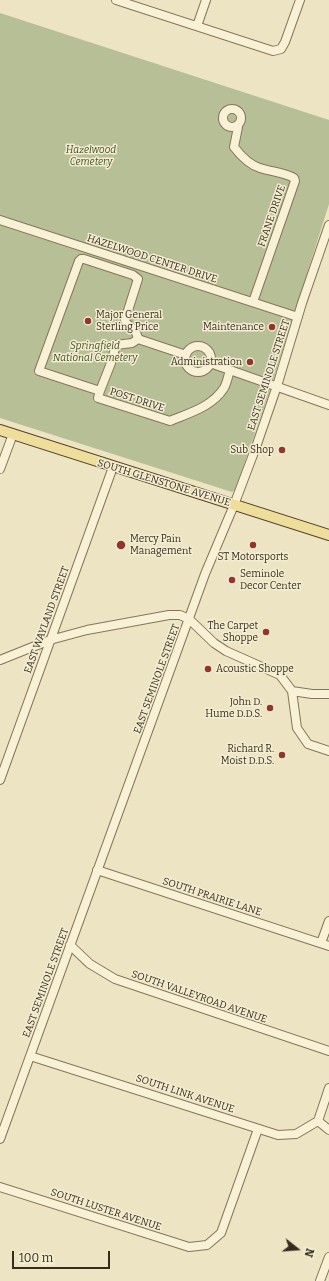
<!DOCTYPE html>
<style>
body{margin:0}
#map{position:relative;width:329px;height:1281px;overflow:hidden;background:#ece4c2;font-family:Bitter,serif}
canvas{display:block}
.north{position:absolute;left:277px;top:1229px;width:40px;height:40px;-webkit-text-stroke:3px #f4edd2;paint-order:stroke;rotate:107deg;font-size:11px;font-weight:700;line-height:16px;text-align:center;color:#362c1e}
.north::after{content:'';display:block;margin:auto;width:14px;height:18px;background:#362c1e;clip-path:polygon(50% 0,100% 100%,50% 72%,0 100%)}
.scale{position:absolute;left:12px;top:1251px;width:98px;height:18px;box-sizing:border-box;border:2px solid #362c1e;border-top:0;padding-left:5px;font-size:12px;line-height:14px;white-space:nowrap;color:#362c1e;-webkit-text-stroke:3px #f4edd2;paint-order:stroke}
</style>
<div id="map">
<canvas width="329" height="1281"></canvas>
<div class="north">N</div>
<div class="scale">100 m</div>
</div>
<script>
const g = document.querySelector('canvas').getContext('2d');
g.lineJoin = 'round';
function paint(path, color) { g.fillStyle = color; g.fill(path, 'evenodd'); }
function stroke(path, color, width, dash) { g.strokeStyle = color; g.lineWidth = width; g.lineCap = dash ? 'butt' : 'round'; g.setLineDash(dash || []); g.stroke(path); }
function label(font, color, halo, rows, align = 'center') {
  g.font = font + ' Bitter,serif'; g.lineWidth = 3; g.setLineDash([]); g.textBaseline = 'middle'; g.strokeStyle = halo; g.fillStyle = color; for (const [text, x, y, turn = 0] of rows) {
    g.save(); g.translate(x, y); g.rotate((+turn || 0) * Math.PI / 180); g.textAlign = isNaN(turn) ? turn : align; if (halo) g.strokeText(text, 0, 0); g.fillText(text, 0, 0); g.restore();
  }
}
const cemetery = new Path2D(`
 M 0,13 L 329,120 L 329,204 L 269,393 L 235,490 L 232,492 L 0,418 Z`);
const minor = new Path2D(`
 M 116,0 L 273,51 L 281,49 L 285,42 L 300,0
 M 197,26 L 206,0
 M223 118a9 9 0 1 1 18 0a9 9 0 1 1-18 0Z
 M 237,125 L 238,127 L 234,147 C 241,156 249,165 260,168 C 272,172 283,172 294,178 L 295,181 L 253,302
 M 0,220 L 298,317
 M 138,339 C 137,331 132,327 126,323 L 125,320 L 138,279 L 133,275 L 84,259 L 81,259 L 79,261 L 39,371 L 100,391 L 98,398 L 170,421 C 189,413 212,407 224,388 C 227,383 228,376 230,370
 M 138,339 L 186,355
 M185 359a13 13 0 1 1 26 0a13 13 0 1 1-26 0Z
 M 210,363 L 329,405
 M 100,391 L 111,363 L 116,345 L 132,343 L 138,339
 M 0,469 L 13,434
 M 0,660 L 50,640 L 87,630 L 169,615 L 180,615 L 189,619 L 214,643 L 226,651 L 280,675 L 292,691 L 312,694 L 329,694
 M 292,691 L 297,728 L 308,744 L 329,751
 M 0,780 L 113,467
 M 97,870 L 329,946
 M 321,943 L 329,921
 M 70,945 L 90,964 L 115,979 L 329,1051
 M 30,1056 L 278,1135 L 296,1134 L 318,1121
 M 318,1121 L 329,1088
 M 318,1121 L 329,1130
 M 0,1139 L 205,574 L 234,505 L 256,447 L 277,386 L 302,303 L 329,225
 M 0,1187 L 189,1247 L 207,1245 L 221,1233 L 258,1129
 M 320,1281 L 329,1257`);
const major = new Path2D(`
 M 0,430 L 329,535`);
const markers = [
 [88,321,4,"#93352c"],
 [272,327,4,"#93352c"],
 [250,362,4,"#93352c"],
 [282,450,4,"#93352c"],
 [121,545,5,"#93352c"],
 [253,545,4,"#93352c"],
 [232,580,4,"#93352c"],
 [266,632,4,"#93352c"],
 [208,669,4,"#93352c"],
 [270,708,4,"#93352c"],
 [282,755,4,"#93352c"]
];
const parkNames = [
 ["Hazelwood",91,150],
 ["Cemetery",91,162],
 ["Springfield",95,346],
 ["National Cemetery",95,358]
];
const streetNames = [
 ["FRANE DRIVE",272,216,-71],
 ["HAZELWOOD CENTER DRIVE",152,259,18],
 ["EAST SEMINOLE STREET",269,375,-72],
 ["POST DRIVE",137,400,18],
 ["SOUTH GLENSTONE AVENUE",164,483,17],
 ["EAST WAYLAND STREET",47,620,-70],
 ["EAST SEMINOLE STREET",157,679,-70],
 ["SOUTH PRAIRIE LANE",212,897,18],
 ["EAST SEMINOLE STREET",46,983,-70],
 ["SOUTH VALLEYROAD AVENUE",199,997,19],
 ["SOUTH LINK AVENUE",185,1094,18],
 ["SOUTH LUSTER AVENUE",106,1210,18]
];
const poiNames = [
 ["Major General",96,315,"left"],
 ["Sterling Price",96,327,"left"],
 ["Maintenance",264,327],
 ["Administration",242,362],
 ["Sub Shop",274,450],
 ["Mercy Pain",130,539,"left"],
 ["Management",130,551,"left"],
 ["ST Motorsports",253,557,"center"],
 ["Seminole",240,574,"left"],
 ["Decor Center",240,586,"left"],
 ["The Carpet",258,626],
 ["Shoppe",258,638],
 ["Acoustic Shoppe",216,669,"left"],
 ["John D.",262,702],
 ["Hume D.D.S.",262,714],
 ["Richard R.",274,749],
 ["Moist D.D.S.",274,761]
];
paint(cemetery, '#b6bf96');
stroke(minor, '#86755a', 10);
stroke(major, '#54432e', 12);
stroke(minor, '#f8f1d5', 8);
stroke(major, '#efdd9b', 10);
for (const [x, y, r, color] of markers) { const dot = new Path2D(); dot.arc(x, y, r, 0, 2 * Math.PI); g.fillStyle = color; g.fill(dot); stroke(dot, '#f4edd2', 1.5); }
label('italic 10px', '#425225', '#f4edd2', parkNames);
label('10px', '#362c1e', '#f4edd2', streetNames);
label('10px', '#362c1e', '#f4edd2', poiNames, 'right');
</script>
